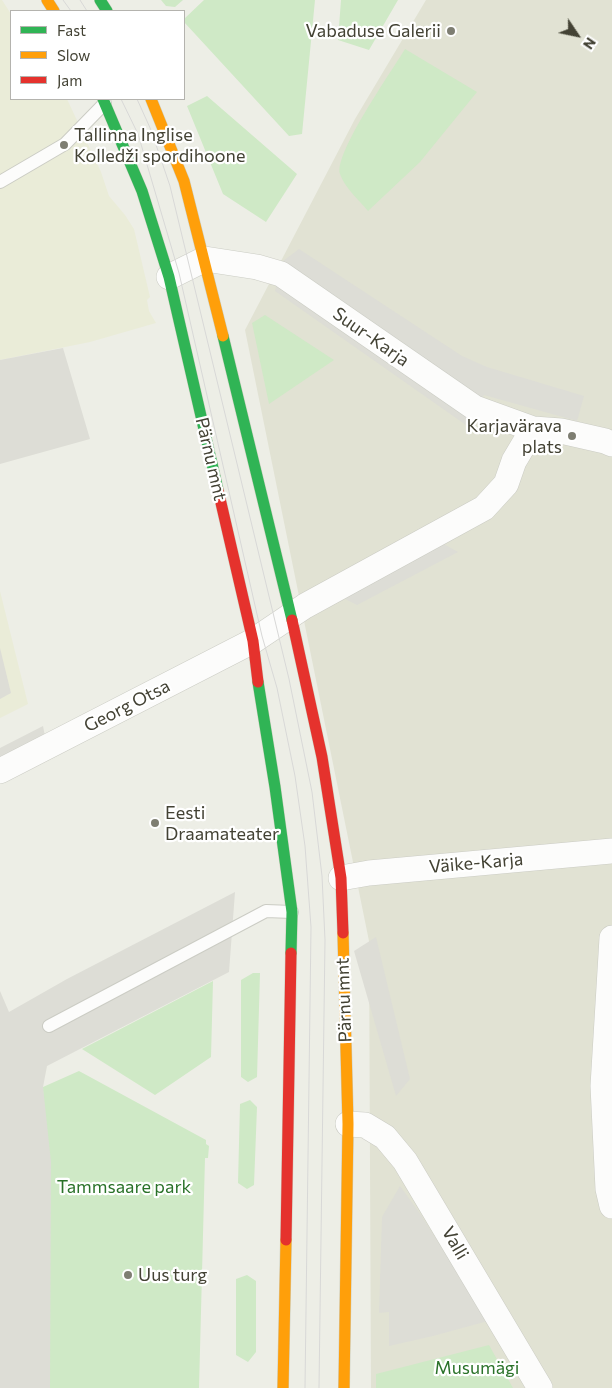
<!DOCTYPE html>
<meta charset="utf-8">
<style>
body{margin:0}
#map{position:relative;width:612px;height:1388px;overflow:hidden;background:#edeee6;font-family:Commissioner,sans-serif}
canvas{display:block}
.legend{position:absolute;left:10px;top:10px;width:175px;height:90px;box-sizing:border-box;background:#fff;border:1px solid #b4b3ae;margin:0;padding:6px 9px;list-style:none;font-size:15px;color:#434234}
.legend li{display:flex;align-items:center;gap:10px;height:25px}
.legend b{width:25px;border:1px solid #b4b3ae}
.north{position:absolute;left:552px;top:10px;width:50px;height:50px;-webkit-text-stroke:4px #fff;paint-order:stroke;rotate:124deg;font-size:14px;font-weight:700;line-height:20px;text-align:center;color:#434234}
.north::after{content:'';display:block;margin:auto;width:18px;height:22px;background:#434234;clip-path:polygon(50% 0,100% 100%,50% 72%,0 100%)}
</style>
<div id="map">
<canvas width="612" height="1388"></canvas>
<ul class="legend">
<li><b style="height:6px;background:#30b455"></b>Fast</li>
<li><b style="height:6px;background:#ff9f0a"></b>Slow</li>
<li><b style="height:6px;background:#e5322d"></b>Jam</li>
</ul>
<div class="north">N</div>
</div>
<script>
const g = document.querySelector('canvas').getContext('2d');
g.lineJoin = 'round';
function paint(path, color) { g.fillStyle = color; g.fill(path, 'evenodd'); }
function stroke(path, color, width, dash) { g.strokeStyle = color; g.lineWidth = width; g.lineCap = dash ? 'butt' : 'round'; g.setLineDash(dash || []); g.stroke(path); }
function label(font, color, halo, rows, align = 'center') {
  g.font = font + ' Commissioner,sans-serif'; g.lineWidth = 4.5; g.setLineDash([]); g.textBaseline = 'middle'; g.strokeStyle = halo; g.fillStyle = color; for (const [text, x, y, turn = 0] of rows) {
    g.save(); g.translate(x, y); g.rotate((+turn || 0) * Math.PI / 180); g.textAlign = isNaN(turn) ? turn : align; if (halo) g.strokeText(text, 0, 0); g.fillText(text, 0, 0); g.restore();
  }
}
const residential = new Path2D(`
 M 426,0 L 612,0 L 612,1388 L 371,1388 L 369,941 L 245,330 L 355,119 Z`);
const education = new Path2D(`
 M 0,0 L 2,0 L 11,14 L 11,99 L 67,99 L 101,172 L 109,196 L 125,215 L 134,229 L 150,297 L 147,300 L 149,311 L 156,323 L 90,342 L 0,360 Z
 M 0,591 L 28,704 L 0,718 Z`);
const green = new Path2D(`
 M 161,0 L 183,0 L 175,7 L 166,6 Z
 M 204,0 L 315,0 L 302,134 L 289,136 L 184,22 L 184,19 Z
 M 341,0 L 398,0 L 369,50 L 338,40 Z
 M 405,49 L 477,92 L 420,162 L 368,211 C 359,200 345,188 340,174 C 334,153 392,71 405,49 Z
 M 207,96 L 297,174 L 266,222 L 223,194 L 187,106 Z
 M 265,315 L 334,360 L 269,404 L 252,323 Z
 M 253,973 L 260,973 L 257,1077 L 248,1082 L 241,1077 L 241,980 Z
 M 213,981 L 211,1057 L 155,1095 L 82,1049 Z
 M 79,1071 L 206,1140 L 206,1144 L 209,1146 L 208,1158 L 205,1158 L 199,1388 L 46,1388 L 43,1087 Z
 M 250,1100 L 257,1107 L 254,1185 L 247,1189 L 238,1183 L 240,1104 Z
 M 247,1275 L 256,1281 L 256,1352 L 248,1362 L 236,1355 L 236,1279 Z
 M 489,1345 L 513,1388 L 376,1388 L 376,1374 Z`);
const parking = new Path2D(`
 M 299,249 L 462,356 L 487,367 L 584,396 L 577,421 L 484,395 L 466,425 L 275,291 L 283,261 Z
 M 63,348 L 90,439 L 0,464 L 0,360 Z
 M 440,542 L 458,552 L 357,605 L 343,598 Z
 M 0,648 L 11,693 L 0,699 Z
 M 43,726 L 47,747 L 0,771 L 0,748 Z
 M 235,892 L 229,972 L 47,1066 L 43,1087 L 51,1162 L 50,1388 L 0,1388 L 0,991 L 9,1012 L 67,979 Z
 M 376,937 L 410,1079 L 396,1096 L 354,951 Z
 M 400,1186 L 421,1215 L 488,1321 L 433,1336 L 389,1346 L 389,1312 L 379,1313 L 382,1217 Z`);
const lane = new Path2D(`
 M 0,182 L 65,144 L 105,103
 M 49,1026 L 266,911 L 292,912`);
const street = new Path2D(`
 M 169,277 L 205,259 L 257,267 L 281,274 L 475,408 L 533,429 L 561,431 L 605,441 L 612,444
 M 0,771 L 253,641 L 305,606 L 484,508 L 506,484 L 514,461 L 533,429
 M 341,878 L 369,873 L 612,851
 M 612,938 L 603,1086 L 608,1189 L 612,1206
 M 348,1124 L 365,1125 L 385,1137 L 405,1161 L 540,1388`);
const fast = new Path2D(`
 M 100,0 L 107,11
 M 103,99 L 142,191 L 169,277 L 218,490
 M 223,336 L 292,620
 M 258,682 L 275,787 L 292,912 L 291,953`);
const slow = new Path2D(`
 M 47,0 L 54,11
 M 151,99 L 184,181 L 223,336
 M 343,933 L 348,1124 L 344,1388
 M 283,1388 L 286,1240`);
const jam = new Path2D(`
 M 218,490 L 253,641 L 258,682
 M 292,620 L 322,757 L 341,878 L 343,933
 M 286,1240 L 291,953`);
const tram = new Path2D(`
 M 63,0 L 71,11
 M 80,0 L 87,11
 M 121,99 L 138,134 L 179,273 L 262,636 L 277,688 L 295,776 L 305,846 L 311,927 L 305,1388
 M 137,99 L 151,130 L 170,186 L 289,679 L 312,792 L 322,876 L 325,940 L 319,1388`);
const markers = [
 [451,31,5,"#7e7e72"],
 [64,145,5,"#7e7e72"],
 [572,436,5,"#7e7e72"],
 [155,823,5,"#7e7e72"],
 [128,1275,5,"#7e7e72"]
];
const poiNames = [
 ["Vabaduse Galerii",441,31,"right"],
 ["Tallinna Inglise",74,135],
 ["Kolledži spordihoone",74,156],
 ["Karjavärava",562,426,"right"],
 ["plats",562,447,"right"],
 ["Eesti",165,813],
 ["Draamateater",165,834],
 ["Uus turg",138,1275]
];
const streetNames = [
 ["Suur-Karja",371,337,35],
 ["Pärnu mnt",211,459,77],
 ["Georg Otsa",127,706,-27],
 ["Väike-Karja",476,863,-5],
 ["Pärnu mnt",344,1000,-92],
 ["Valli",455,1243,60]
];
const parkNames = [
 ["Tammsaare park",124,1187],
 ["Musumägi",477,1368]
];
paint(residential, '#e1e2d3');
paint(education, '#eaecd8');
paint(green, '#cfe9c6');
paint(parking, '#ddddd6');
stroke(lane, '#cbccc4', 14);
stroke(street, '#cbccc4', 26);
stroke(fast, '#cdcebf', 12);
stroke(slow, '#cdcebf', 12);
stroke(jam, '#cdcebf', 12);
stroke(lane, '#fcfcfb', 12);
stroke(street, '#fcfcfb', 25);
stroke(fast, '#30b455', 11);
stroke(slow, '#ff9f0a', 11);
stroke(jam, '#e5322d', 11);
stroke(tram, '#d8d8d7', 1);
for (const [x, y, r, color] of markers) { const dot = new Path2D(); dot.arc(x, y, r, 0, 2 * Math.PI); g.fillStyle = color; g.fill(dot); stroke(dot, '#fff', 2); }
label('18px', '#434234', '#fff', poiNames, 'left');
label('18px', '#434234', '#fff', streetNames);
label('18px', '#2a7229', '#fff', parkNames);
</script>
